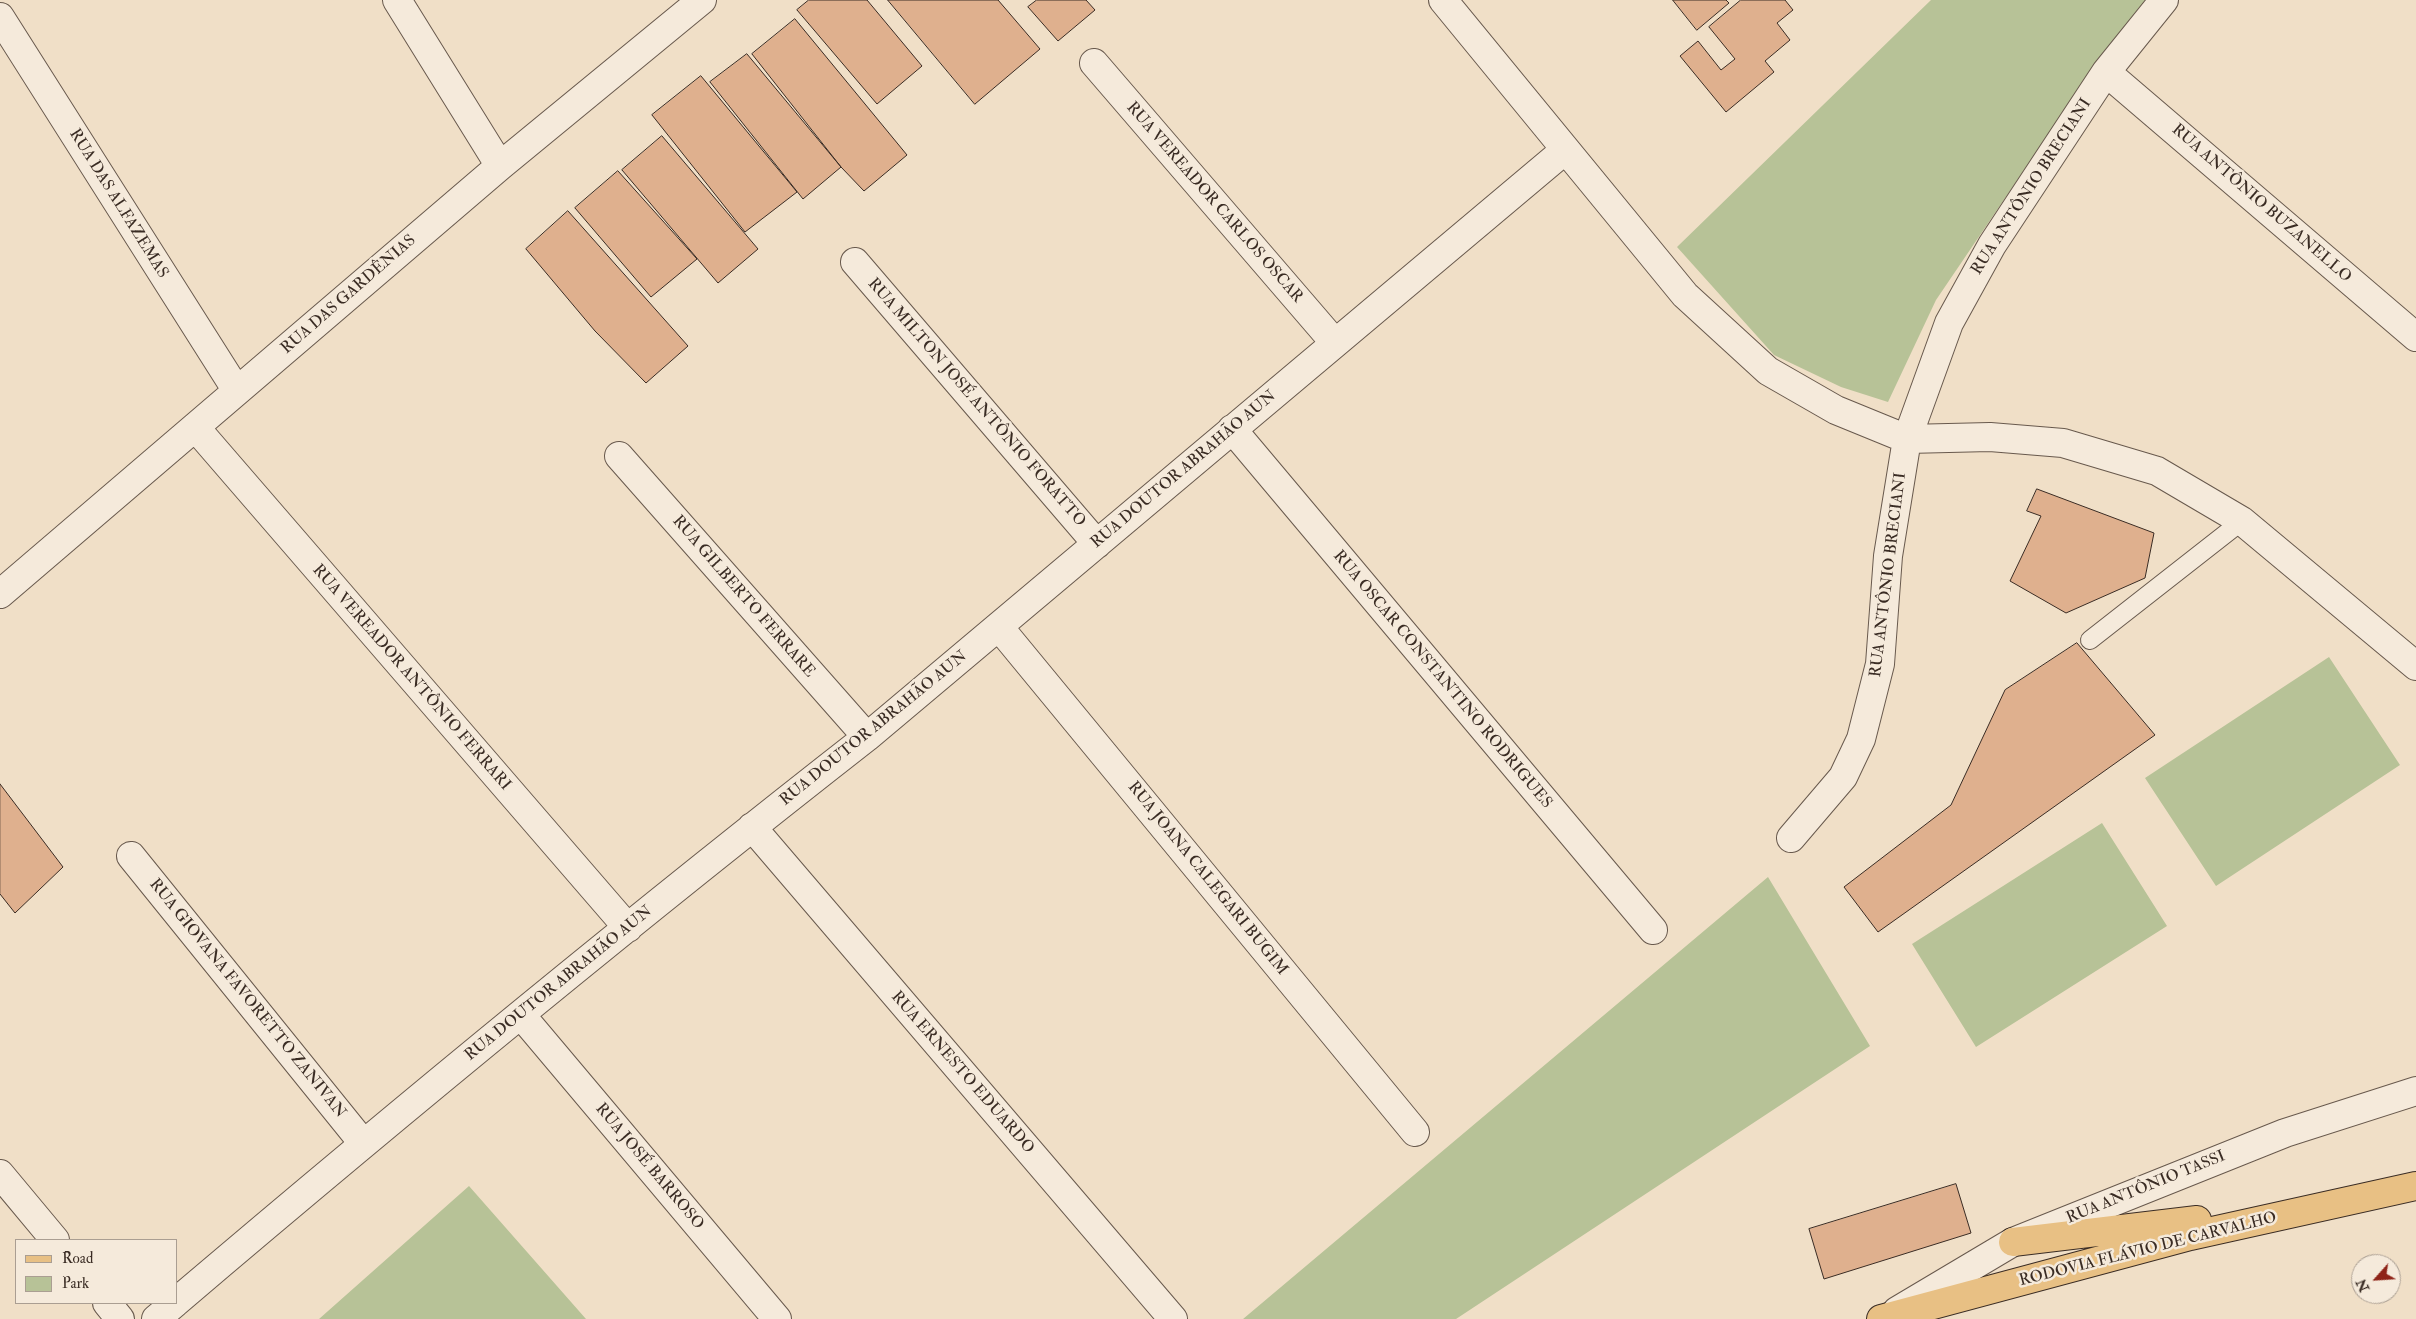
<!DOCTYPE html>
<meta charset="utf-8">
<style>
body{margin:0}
#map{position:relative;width:2416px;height:1319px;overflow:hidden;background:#f0dfc7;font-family:"IM FELL Double Pica",serif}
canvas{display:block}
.legend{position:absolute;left:15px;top:1239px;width:162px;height:65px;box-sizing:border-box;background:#f5eadb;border:1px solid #aa9e92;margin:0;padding:6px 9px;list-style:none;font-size:15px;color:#3a2c24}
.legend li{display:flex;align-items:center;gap:10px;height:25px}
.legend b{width:25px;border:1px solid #aa9e92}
.north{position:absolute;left:2351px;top:1254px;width:50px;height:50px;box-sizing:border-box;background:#f5eadb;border:1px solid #aa9e92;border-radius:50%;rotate:244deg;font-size:14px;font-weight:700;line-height:20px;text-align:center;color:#3a2c24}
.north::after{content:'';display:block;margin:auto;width:18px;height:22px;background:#8f2418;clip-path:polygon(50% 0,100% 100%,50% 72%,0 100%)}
</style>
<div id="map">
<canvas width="2416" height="1319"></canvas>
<ul class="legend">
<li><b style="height:6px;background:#e8c084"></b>Road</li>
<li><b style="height:14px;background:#b7c297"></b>Park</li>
</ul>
<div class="north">N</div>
</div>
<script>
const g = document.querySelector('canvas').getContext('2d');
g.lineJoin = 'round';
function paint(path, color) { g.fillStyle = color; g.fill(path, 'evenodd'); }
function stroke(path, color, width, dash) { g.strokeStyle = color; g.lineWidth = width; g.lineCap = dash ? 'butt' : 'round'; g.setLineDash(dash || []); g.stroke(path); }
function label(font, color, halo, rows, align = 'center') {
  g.font = font + ' "IM FELL Double Pica",serif'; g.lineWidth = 5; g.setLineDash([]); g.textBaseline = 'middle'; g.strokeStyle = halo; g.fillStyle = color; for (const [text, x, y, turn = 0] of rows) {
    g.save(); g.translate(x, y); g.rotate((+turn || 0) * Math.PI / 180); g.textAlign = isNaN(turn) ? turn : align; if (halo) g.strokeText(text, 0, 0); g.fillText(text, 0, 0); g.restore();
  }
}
const green = new Path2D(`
 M 1931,0 L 2146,0 L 2079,89 L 1936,300 L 1888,402 L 1841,387 L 1774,355 L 1677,247 Z
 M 2329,657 L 2400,765 L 2216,886 L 2145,778 Z
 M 2102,823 L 2167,926 L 1976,1047 L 1912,944 Z
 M 1768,877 L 1870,1046 L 1456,1319 L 1243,1319 Z
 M 469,1186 L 586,1319 L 319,1319 Z`);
const building = new Path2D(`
 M 809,0 L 867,0 L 922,66 L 877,104 L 797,10 Z
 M 888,0 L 998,0 L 1040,49 L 975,104 Z
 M 1037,0 L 1086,0 L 1095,10 L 1058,41 L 1028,7 Z
 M 1673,0 L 1726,0 L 1729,3 L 1697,30 Z
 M 1741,0 L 1785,0 L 1793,10 L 1777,23 L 1790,40 L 1765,61 L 1774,72 L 1726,112 L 1680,56 L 1698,41 L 1721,70 L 1735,59 L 1709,27 Z
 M 795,19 L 907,155 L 864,191 L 841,167 L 752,54 Z
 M 747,54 L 841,167 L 803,199 L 710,82 Z
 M 701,76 L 797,192 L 745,232 L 652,115 Z
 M 662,136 L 758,249 L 718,283 L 622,170 Z
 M 618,171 L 697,259 L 651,297 L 575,208 Z
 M 568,211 L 688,346 L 646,383 L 595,331 L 526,249 Z
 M 2037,489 L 2154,533 L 2145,578 L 2066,613 L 2010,581 L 2041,516 L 2027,511 Z
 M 2077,643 L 2155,735 L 1878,932 L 1844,887 L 1951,805 L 2005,690 Z
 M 0,784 L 63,867 L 15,913 L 0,894 Z
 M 1956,1184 L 1971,1233 L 1824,1279 L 1809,1229 Z`);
const service = new Path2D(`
 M 2090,640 L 2242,521`);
const minor = new Path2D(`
 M 397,0 L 500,166
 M 1443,0 L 1685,295 L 1768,371 L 1836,410 L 1907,439 L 1990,437 L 2063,443 L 2157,471 L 2242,521 L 2416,666
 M 0,17 L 237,391
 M 1094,63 L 1335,343
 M 2106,72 L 2416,337
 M 855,262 L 1097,544
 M 195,427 L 628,928
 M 1232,429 L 1653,930
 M 619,456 L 867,737
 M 0,594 L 500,166 L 702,0
 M 999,627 L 1415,1132
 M 752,827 L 1173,1319
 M 1791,838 L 1843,777 L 1861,739 L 1880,664 L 1888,556 L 1907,439 L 1949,323 L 1992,245 L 2106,72 L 2164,0
 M 131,856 L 363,1143
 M 521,1015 L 777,1319
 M 0,1174 L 55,1240
 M 176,1302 C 403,1109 633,920 867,737 L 1565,150
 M 107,1303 L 120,1319
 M 1897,1311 L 2013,1242 L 2285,1133 L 2416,1091
 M 156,1319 L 175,1303`);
const primary = new Path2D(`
 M 2013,1242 L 2197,1220
 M 1881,1319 L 2190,1236 L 2416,1186`);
const streetNames = [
 ["RUA ANTÔNIO BRECIANI",2032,187,-57],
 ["RUA VEREADOR CARLOS OSCAR",1214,203,49],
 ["RUA DAS ALFAZEMAS",118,204,58],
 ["RUA ANTÔNIO BUZANELLO",2261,204,41],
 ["RUA DAS GARDÊNIAS",349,295,-41],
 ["RUA MILTON JOSÉ ANTÔNIO FORATTO",976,403,49],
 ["RUA DOUTOR ABRAHÃO AUN",1184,470,-40],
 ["RUA ANTÔNIO BRECIANI",1889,575,-83],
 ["RUA GILBERTO FERRARE",743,597,49],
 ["RUA VEREADOR ANTÔNIO FERRARI",411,678,49],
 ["RUA OSCAR CONSTANTINO RODRIGUES",1442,680,50],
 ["RUA DOUTOR ABRAHÃO AUN",874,729,-39],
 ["RUA JOANA CALEGARI BUGIM",1207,879,51],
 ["RUA DOUTOR ABRAHÃO AUN",559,984,-39],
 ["RUA GIOVANA FAVORETTO ZANIVAN",247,999,51],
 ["RUA ERNESTO EDUARDO",962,1073,49],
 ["RUA JOSÉ BARROSO",649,1167,50],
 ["RUA ANTÔNIO TASSI",2146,1188,-22],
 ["RODOVIA FLÁVIO DE CARVALHO",2148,1250,-14]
];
paint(green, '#b7c297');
paint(building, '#dfb08e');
stroke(building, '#3a2c24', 1);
stroke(service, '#68594d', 20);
stroke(minor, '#68594d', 30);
stroke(primary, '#3a2c24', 30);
stroke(service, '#f5eadb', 18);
stroke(minor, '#f5eadb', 28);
stroke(primary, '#e8c084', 28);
label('16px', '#3a2c24', '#f5eadb', streetNames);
</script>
